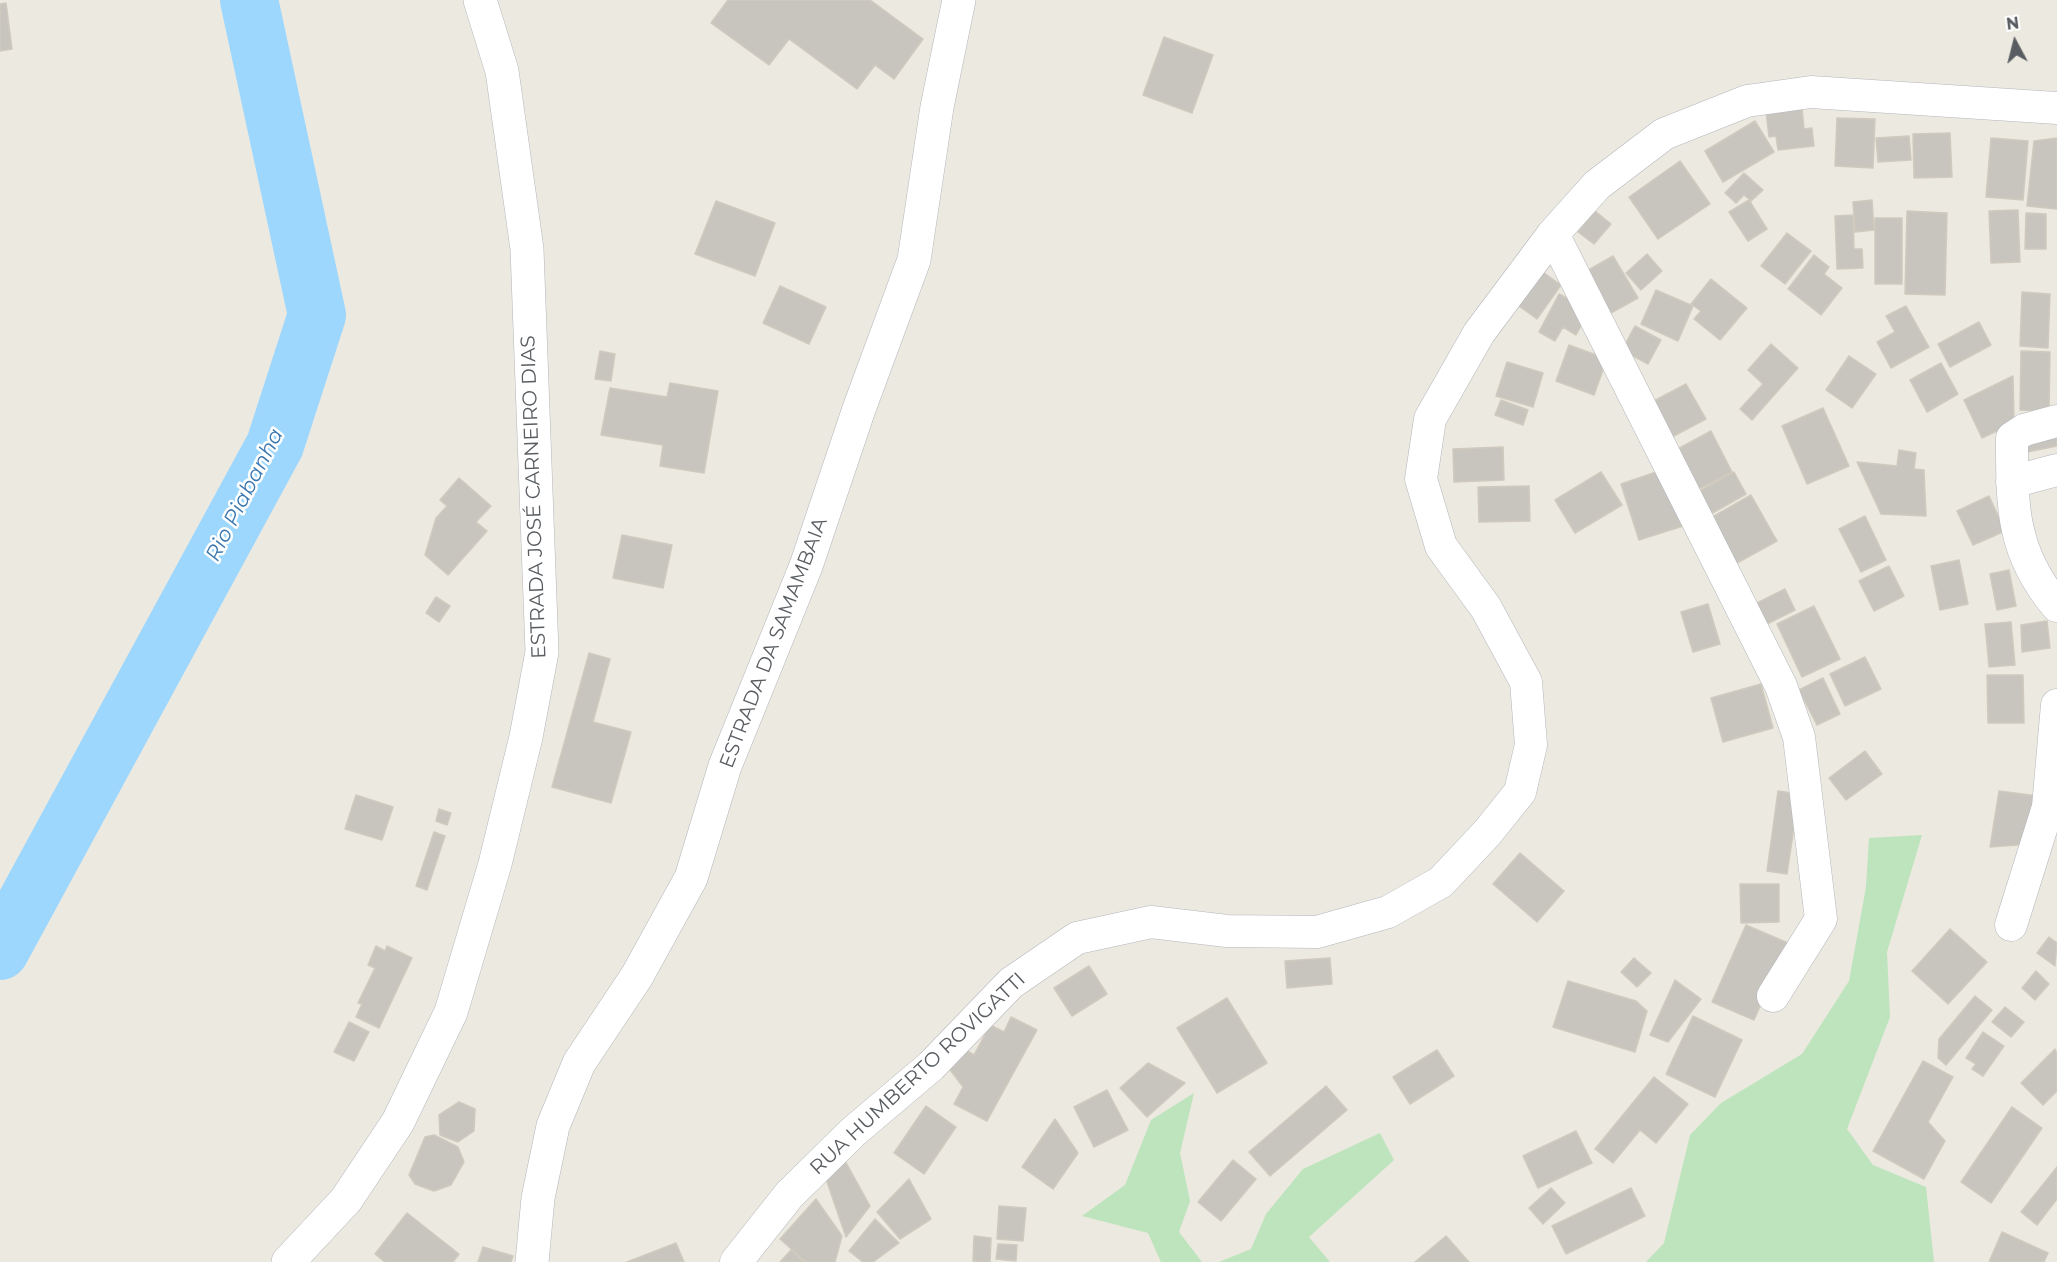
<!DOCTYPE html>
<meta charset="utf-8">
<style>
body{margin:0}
#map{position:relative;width:2057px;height:1262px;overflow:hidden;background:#ece9e0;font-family:Montserrat,sans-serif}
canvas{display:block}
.north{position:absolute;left:1985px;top:12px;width:60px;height:60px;-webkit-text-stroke:4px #fff;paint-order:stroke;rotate:353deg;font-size:16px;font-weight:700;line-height:24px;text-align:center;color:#595d61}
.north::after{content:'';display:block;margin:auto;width:21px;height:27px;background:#595d61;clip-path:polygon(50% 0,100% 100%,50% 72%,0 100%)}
</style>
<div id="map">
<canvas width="2057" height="1262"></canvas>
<div class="north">N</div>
</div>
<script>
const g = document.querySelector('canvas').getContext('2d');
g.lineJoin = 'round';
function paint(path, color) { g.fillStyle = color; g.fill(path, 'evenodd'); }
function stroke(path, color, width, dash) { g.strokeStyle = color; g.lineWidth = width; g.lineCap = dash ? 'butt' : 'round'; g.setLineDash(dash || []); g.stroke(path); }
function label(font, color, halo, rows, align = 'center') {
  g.font = font + ' Montserrat,sans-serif'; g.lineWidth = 5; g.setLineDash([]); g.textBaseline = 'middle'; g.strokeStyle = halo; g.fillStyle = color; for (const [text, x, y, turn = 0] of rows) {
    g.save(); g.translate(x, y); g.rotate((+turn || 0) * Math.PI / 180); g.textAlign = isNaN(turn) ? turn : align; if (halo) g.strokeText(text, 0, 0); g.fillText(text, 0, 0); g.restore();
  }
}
const green = new Path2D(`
 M 1922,835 L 1887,952 L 1890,1017 L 1847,1129 L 1873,1165 L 1926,1187 L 1934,1262 L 1646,1262 L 1664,1243 L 1690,1135 L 1721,1103 L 1802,1054 L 1849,981 L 1866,887 L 1869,838 Z
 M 1194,1093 L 1180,1153 L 1190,1201 L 1179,1232 L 1202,1262 L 1161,1262 L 1148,1233 L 1082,1216 L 1125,1185 L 1151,1120 Z
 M 1380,1133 L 1394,1160 L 1309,1237 L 1330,1262 L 1219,1262 L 1251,1249 L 1266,1214 L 1303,1169 Z`);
const river = new Path2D(`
 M 0,951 L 275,445 L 317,315 L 249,0`);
const building = new Path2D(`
 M 728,0 L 870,0 L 923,39 L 894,79 L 875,65 L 857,89 L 789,39 L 769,65 L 711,23 Z
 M 6,3 L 12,49 L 0,51 L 0,4 Z
 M 1164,37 L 1213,55 L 1192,113 L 1143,95 Z
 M 1802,108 L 1804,129 L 1812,128 L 1814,146 L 1778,150 L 1776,136 L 1769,137 L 1766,112 Z
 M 1837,118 L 1875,119 L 1873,168 L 1835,166 Z
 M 1755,121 L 1774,152 L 1723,182 L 1705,151 Z
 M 1950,133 L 1952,177 L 1914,178 L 1913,134 Z
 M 1909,136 L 1911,160 L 1878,162 L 1876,138 Z
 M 1991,138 L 2028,141 L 2023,200 L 1986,197 Z
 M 2057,138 L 2057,209 L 2027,206 L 2034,141 Z
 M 1680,161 L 1710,204 L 1658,239 L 1629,197 Z
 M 1744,173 L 1763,190 L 1751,201 L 1744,195 L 1736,203 L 1725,193 Z
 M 1749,200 L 1767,229 L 1748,241 L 1729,212 Z
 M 1872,200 L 1874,230 L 1855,232 L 1853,202 Z
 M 716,201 L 775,223 L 755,276 L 695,254 Z
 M 2018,210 L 2020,262 L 1991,263 L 1989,211 Z
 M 1595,211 L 1611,224 L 1594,244 L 1578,232 Z
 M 1907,211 L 1947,213 L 1945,295 L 1905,294 Z
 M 2026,213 L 2046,214 L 2046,249 L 2025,249 Z
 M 1853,215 L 1854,249 L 1862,249 L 1863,268 L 1837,269 L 1835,216 Z
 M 1875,218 L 1902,218 L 1902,284 L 1875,284 Z
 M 1787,233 L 1811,251 L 1785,284 L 1761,266 Z
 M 1647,254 L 1662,271 L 1641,290 L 1626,273 Z
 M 1814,255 L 1829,267 L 1824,274 L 1842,288 L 1821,315 L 1788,289 Z
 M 1613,256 L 1638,298 L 1609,314 L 1585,272 Z
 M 1540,270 L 1561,285 L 1537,319 L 1516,304 Z
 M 1711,279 L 1747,308 L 1720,340 L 1694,319 L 1701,311 L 1691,304 Z
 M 780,286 L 826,307 L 809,344 L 763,323 Z
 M 1656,290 L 1693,306 L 1678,341 L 1641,324 Z
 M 2022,292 L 2050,294 L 2048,348 L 2020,346 Z
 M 1559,294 L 1590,310 L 1576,335 L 1563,327 L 1555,341 L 1539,332 Z
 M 1906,306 L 1929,347 L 1891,368 L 1877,342 L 1895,332 L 1886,316 Z
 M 1979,322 L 1991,345 L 1950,367 L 1938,344 Z
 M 1635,326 L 1661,340 L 1648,364 L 1622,350 Z
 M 1771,344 L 1798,368 L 1752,420 L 1740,409 L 1763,384 L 1748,370 Z
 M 1569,345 L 1607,359 L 1594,395 L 1556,381 Z
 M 600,351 L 615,354 L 611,381 L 595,379 Z
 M 2021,351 L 2050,352 L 2049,411 L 2020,410 Z
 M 1849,356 L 1876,374 L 1852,408 L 1826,390 Z
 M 1507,362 L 1543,373 L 1533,407 L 1496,396 Z
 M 1941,363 L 1958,394 L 1927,412 L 1910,380 Z
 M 2013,376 L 2014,423 L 1982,438 L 1964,400 Z
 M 670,383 L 718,391 L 704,473 L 660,466 L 663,445 L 601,435 L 610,388 L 667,397 Z
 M 1686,384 L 1706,419 L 1670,438 L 1650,403 Z
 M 1501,400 L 1528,410 L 1523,425 L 1495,415 Z
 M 1823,408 L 1849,466 L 1807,484 L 1782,426 Z
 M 1711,431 L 1732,472 L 1695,491 L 1674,451 Z
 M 2057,433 L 2057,446 L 2027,452 L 2025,439 Z
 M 1503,447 L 1504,480 L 1454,482 L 1453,449 Z
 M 1899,450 L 1916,453 L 1914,469 L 1924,470 L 1926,516 L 1881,514 L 1857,462 L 1897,466 Z
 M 1668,468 L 1686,525 L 1639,540 L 1621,484 Z
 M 1601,472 L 1622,505 L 1575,533 L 1555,500 Z
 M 1734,472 L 1746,494 L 1709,515 L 1696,493 Z
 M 459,478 L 491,506 L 476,522 L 487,531 L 448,575 L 425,555 L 436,518 L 447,506 L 440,500 Z
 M 1529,486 L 1530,521 L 1479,522 L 1478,487 Z
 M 1751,495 L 1777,541 L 1735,564 L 1709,519 Z
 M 1989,496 L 2005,531 L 1973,545 L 1957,511 Z
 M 1865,516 L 1886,560 L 1861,572 L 1839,529 Z
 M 622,535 L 672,545 L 663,588 L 613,578 Z
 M 1959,560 L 1968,604 L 1940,610 L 1931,566 Z
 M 1889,566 L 1904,596 L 1874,611 L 1859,581 Z
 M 2009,570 L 2016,606 L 1997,610 L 1990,574 Z
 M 1785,589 L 1795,610 L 1767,624 L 1757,603 Z
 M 436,597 L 450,606 L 439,622 L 426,613 Z
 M 1708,604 L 1720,644 L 1693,652 L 1681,612 Z
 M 1814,606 L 1840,659 L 1802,677 L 1777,624 Z
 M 2047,621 L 2050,648 L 2022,652 L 2021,625 Z
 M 2011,622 L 2015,665 L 1989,667 L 1985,624 Z
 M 589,653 L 610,659 L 593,722 L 631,732 L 611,803 L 552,787 Z
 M 1865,657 L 1881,689 L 1845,706 L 1830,674 Z
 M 1987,675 L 2023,675 L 2024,723 L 1988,723 Z
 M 1823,678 L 1840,714 L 1817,725 L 1799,690 Z
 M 1761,684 L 1773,728 L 1723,742 L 1711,698 Z
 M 1865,751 L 1882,774 L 1846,800 L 1829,778 Z
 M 1778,791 L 1799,794 L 1787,874 L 1767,871 Z
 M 1999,791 L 2038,796 L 2031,844 L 1990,847 Z
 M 356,795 L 393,807 L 382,840 L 345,829 Z
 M 439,809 L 451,813 L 447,825 L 436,821 Z
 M 434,832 L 445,836 L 427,890 L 416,886 Z
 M 1520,853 L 1564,891 L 1537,922 L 1493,884 Z
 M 1740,884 L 1779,884 L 1779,922 L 1741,923 Z
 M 1746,925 L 1788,943 L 1754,1020 L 1712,1002 Z
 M 1950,929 L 1987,962 L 1948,1004 L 1912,971 Z
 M 2049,937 L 2057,943 L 2055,966 L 2037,953 Z
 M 376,946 L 385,951 L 387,946 L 412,958 L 379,1028 L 356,1017 L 362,1004 L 358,1003 L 375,968 L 368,965 Z
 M 1330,958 L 1332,984 L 1287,988 L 1285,961 Z
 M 1634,958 L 1651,973 L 1637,987 L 1621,972 Z
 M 1089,966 L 1107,994 L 1072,1016 L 1054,988 Z
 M 2036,971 L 2049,984 L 2035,1000 L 2022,988 Z
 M 1675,980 L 1701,999 L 1668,1042 L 1650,1035 Z
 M 1568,981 L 1636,1001 L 1647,1011 L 1635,1052 L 1553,1027 Z
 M 1975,996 L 1992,1010 L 1946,1065 L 1938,1058 L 1939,1039 Z
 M 1227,998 L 1267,1063 L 1217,1093 L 1177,1028 Z
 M 2005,1007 L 2024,1022 L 2011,1037 L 1992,1022 Z
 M 1693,1016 L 1742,1040 L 1715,1097 L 1666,1074 Z
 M 1011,1017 L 1037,1030 L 987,1121 L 954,1104 L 963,1087 L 948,1067 L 959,1046 L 974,1055 L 990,1025 L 1004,1032 Z
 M 349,1022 L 369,1032 L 354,1061 L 334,1052 Z
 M 1983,1032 L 2004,1046 L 1983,1076 L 1972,1069 L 1976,1064 L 1966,1058 Z
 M 2055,1049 L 2057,1054 L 2057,1091 L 2043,1105 L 2021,1083 Z
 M 1437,1050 L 1454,1076 L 1410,1104 L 1393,1077 Z
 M 1923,1061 L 1953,1077 L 1928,1122 L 1945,1141 L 1924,1179 L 1873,1151 Z
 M 1148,1063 L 1185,1083 L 1147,1117 L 1120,1088 Z
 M 1654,1077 L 1688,1104 L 1656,1143 L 1640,1130 L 1613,1163 L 1595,1149 Z
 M 1326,1086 L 1347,1110 L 1270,1176 L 1249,1152 Z
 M 1107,1090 L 1128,1130 L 1094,1147 L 1074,1107 Z
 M 459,1102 L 475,1109 L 474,1131 L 458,1142 L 440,1135 L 439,1115 Z
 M 926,1106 L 956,1127 L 924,1174 L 894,1153 Z
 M 2012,1107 L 2042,1128 L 1991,1203 L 1961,1182 Z
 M 1055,1119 L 1078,1153 L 1053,1189 L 1022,1167 Z
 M 1576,1131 L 1592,1163 L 1538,1188 L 1523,1156 Z
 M 434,1135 L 458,1147 L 464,1162 L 451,1185 L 434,1191 L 415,1184 L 409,1175 L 425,1137 Z
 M 844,1159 L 870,1206 L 846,1237 L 825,1176 Z
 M 1233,1160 L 1256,1179 L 1221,1221 L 1198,1202 Z
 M 2057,1167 L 2057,1199 L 2037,1225 L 2021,1212 Z
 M 909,1179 L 931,1219 L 900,1239 L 877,1212 Z
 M 1551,1188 L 1565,1203 L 1543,1224 L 1529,1208 Z
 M 1631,1188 L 1645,1216 L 1566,1254 L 1552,1226 Z
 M 816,1199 L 842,1236 L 835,1262 L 806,1262 L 780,1239 Z
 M 999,1206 L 1026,1208 L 1023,1241 L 997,1239 Z
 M 407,1213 L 459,1254 L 453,1262 L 385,1262 L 375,1254 Z
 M 875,1219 L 899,1243 L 873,1262 L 863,1262 L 849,1251 Z
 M 2002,1232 L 2048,1253 L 2044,1262 L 1989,1262 Z
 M 974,1236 L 991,1238 L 990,1262 L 973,1261 Z
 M 1446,1236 L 1469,1262 L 1415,1262 Z
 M 676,1243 L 684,1262 L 627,1262 Z
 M 998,1244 L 1017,1245 L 1016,1261 L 996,1259 Z
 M 483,1247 L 513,1256 L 511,1262 L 478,1262 Z
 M 791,1250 L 804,1262 L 780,1262 Z`);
const minor = new Path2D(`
 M 1553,234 L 1781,686 L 1799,737 L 1821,919 L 1773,996
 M 2057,421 L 2024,430 L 2012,438 C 2012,505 2011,552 2057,606
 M 2012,482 L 2057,470
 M 2011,925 L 2048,807 L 2057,705
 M 736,1262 L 789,1195 L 853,1132 L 931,1066 L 1011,983 L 1077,938 L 1151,922 L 1227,931 L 1317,932 L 1388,912 L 1441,882 L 1487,833 L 1520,792 L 1531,745 L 1526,682 L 1486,608 L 1441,546 L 1421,479 L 1430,419 L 1479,333 L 1553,234 L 1597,185 L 1664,134 L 1747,101 L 1811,92 L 2057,108`);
const tertiary = new Path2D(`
 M 288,1262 L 346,1200 L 398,1122 L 451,1012 L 495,864 L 526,737 L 542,652 L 527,249 L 502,71 L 480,0
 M 532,1262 L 538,1198 L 553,1126 L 579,1063 L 637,976 L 691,878 L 725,766 L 806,566 L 859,409 L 914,260 L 937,107 L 959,0`);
const streetNames = [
 ["ESTRADA JOSÉ CARNEIRO DIAS",534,497,-92],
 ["ESTRADA DA SAMAMBAIA",774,643,-69],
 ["RUA HUMBERTO ROVIGATTI",918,1074,-43]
];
const waterNames = [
 ["Rio Piabanha",245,495,-63]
];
paint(green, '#bde4bc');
stroke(river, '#9dd7fe', 58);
paint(building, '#c8c5bf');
stroke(building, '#d0cabe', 1.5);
stroke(minor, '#b3b6bb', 33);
stroke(tertiary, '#b3b6bb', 34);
stroke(minor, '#fff', 32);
stroke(tertiary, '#fff', 33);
label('20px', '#595d61', '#fff', streetNames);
label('italic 21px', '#3c78af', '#fff', waterNames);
</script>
